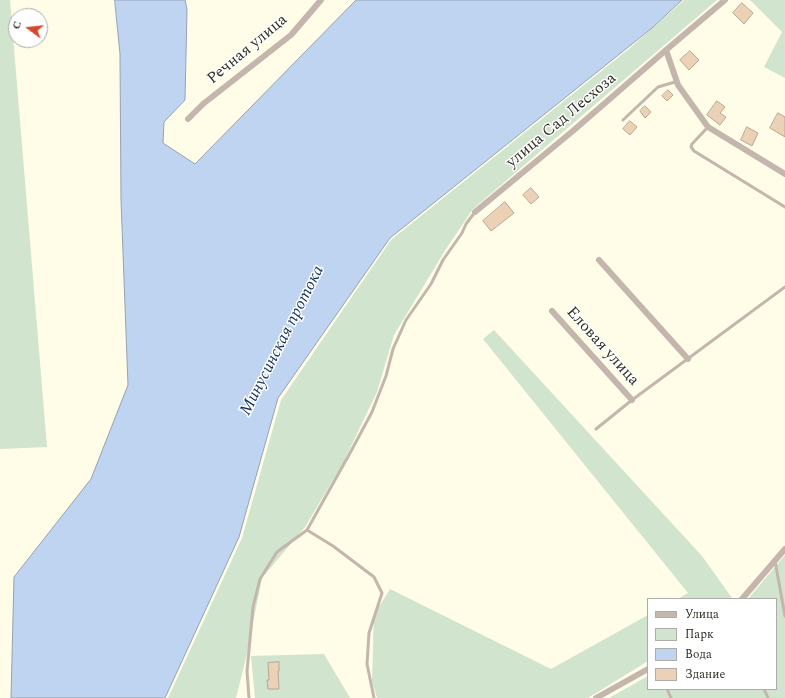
<!DOCTYPE html>
<meta charset="utf-8">
<style>
body{margin:0}
#map{position:relative;width:785px;height:698px;overflow:hidden;background:#fffce7;font-family:Spectral,serif}
canvas{display:block}
.legend{position:absolute;left:647px;top:598px;width:130px;height:92px;box-sizing:border-box;background:#fff;border:1px solid #acaca8;margin:0;padding:5px 7px;list-style:none;font-size:12px;color:#302f25}
.legend li{display:flex;align-items:center;gap:8px;height:20px}
.legend b{width:20px;border:1px solid #acaca8}
.north{position:absolute;left:8px;top:8px;width:40px;height:40px;box-sizing:border-box;background:#fff;border:1px solid #acaca8;border-radius:50%;rotate:285deg;font-size:11px;font-weight:700;line-height:16px;text-align:center;color:#302f25}
.north::after{content:'';display:block;margin:auto;width:14px;height:18px;background:#d4492d;clip-path:polygon(50% 0,100% 100%,50% 72%,0 100%)}
</style>
<div id="map">
<canvas width="785" height="698"></canvas>
<ul class="legend">
<li><b style="height:5px;background:#c4b5ad"></b>Улица</li>
<li><b style="height:11px;background:#d1e4ce"></b>Парк</li>
<li><b style="height:11px;background:#bfd4f1"></b>Вода</li>
<li><b style="height:11px;background:#ebd1b6"></b>Здание</li>
</ul>
<div class="north">С</div>
</div>
<script>
const g = document.querySelector('canvas').getContext('2d');
g.lineJoin = 'round';
function paint(path, color) { g.fillStyle = color; g.fill(path, 'evenodd'); }
function stroke(path, color, width, dash) { g.strokeStyle = color; g.lineWidth = width; g.lineCap = dash ? 'butt' : 'round'; g.setLineDash(dash || []); g.stroke(path); }
function label(font, color, halo, rows, align = 'center') {
  g.font = font + ' Spectral,serif'; g.lineWidth = 3; g.setLineDash([]); g.textBaseline = 'middle'; g.strokeStyle = halo; g.fillStyle = color; for (const [text, x, y, turn = 0] of rows) {
    g.save(); g.translate(x, y); g.rotate((+turn || 0) * Math.PI / 180); g.textAlign = isNaN(turn) ? turn : align; if (halo) g.strokeText(text, 0, 0); g.fillText(text, 0, 0); g.restore();
  }
}
const green = new Path2D(`
 M 0,0 L 10,0 L 47,447 L 0,449 Z
 M 684,0 L 717,0 L 473,209 L 446,249 L 394,335 L 377,392 L 343,463 L 305,527 L 262,578 L 245,662 L 236,698 L 168,698 L 242,538 L 281,400 L 391,240 L 630,48 Z
 M 750,0 L 785,0 L 785,78 L 764,67 L 782,32 Z
 M 494,330 L 702,556 L 732,598 L 731,599 L 678,599 L 688,593 L 483,339 Z
 M 785,555 L 785,698 L 609,698 L 648,676 L 648,689 L 776,689 L 776,599 L 748,599 Z
 M 390,589 L 551,669 L 648,615 L 648,661 L 588,698 L 377,698 L 372,681 L 374,615 Z
 M 324,654 L 350,698 L 255,698 L 251,656 Z`);
const water = new Path2D(`
 M 115,0 L 185,0 L 187,9 L 185,100 L 164,122 L 163,143 L 195,164 L 356,0 L 682,0 L 652,28 L 390,238 L 278,398 L 239,537 L 165,698 L 11,698 L 14,577 L 91,479 L 128,385 L 121,200 L 120,54 Z`);
const building = new Path2D(`
 M 742,3 L 753,13 L 744,24 L 733,13 Z
 M 690,51 L 699,60 L 689,70 L 680,60 Z
 M 668,90 L 673,95 L 667,101 L 662,96 Z
 M 717,101 L 725,107 L 720,113 L 726,117 L 720,125 L 707,115 Z
 M 645,106 L 651,112 L 645,118 L 640,111 Z
 M 778,113 L 785,117 L 785,137 L 770,128 Z
 M 630,121 L 637,127 L 630,135 L 623,129 Z
 M 747,127 L 758,133 L 752,146 L 741,140 Z
 M 531,188 L 539,197 L 531,204 L 523,195 Z
 M 505,202 L 514,213 L 491,231 L 483,221 Z
 M 279,662 L 279,671 L 278,671 L 279,689 L 268,689 L 267,680 L 269,680 L 268,663 Z`);
const service = new Path2D(`
 M 623,120 L 658,87 L 675,82 L 677,83
 M 708,127 L 692,144 L 691,147 L 694,151 L 785,207
 M 596,429 L 632,400 L 785,287
 M 307,530 L 350,453 L 372,412 L 386,376 L 393,349 L 406,320 L 431,284 L 443,260 L 462,233 L 466,224 L 475,212
 M 775,561 L 785,616
 M 667,689 L 671,698
 M 764,689 L 768,698
 M 249,698 L 247,671 L 253,607 L 260,579 L 277,552 L 307,530 L 333,546 L 374,577 L 382,593 L 369,633 L 367,664 L 374,698`);
const minor = new Path2D(`
 M 666,50 L 678,85 L 708,127 L 785,174
 M 188,119 L 203,104 L 291,35 L 321,0
 M 475,212 L 574,130 L 666,50 L 725,0
 M 599,260 L 688,359
 M 552,311 L 632,400
 M 742,599 L 785,549
 M 596,698 L 648,669`);
const streetNames = [
 ["Речная улица",248,50,-40],
 ["улица Сад Лесхоза",562,121,-40],
 ["Еловая улица",602,347,48]
];
const waterNames = [
 ["Минусинская протока",283,341,-63]
];
paint(green, '#d1e4ce');
paint(water, '#bfd4f1');
stroke(water, '#94a2b4', 1);
paint(building, '#ebd1b6');
stroke(building, '#b9a693', 1);
stroke(service, '#c4b5ad', 3);
stroke(minor, '#c4b5ad', 6);
label('16px', '#302f25', '#fff', streetNames);
label('italic 17px', '#163359', '#fff', waterNames);
</script>
